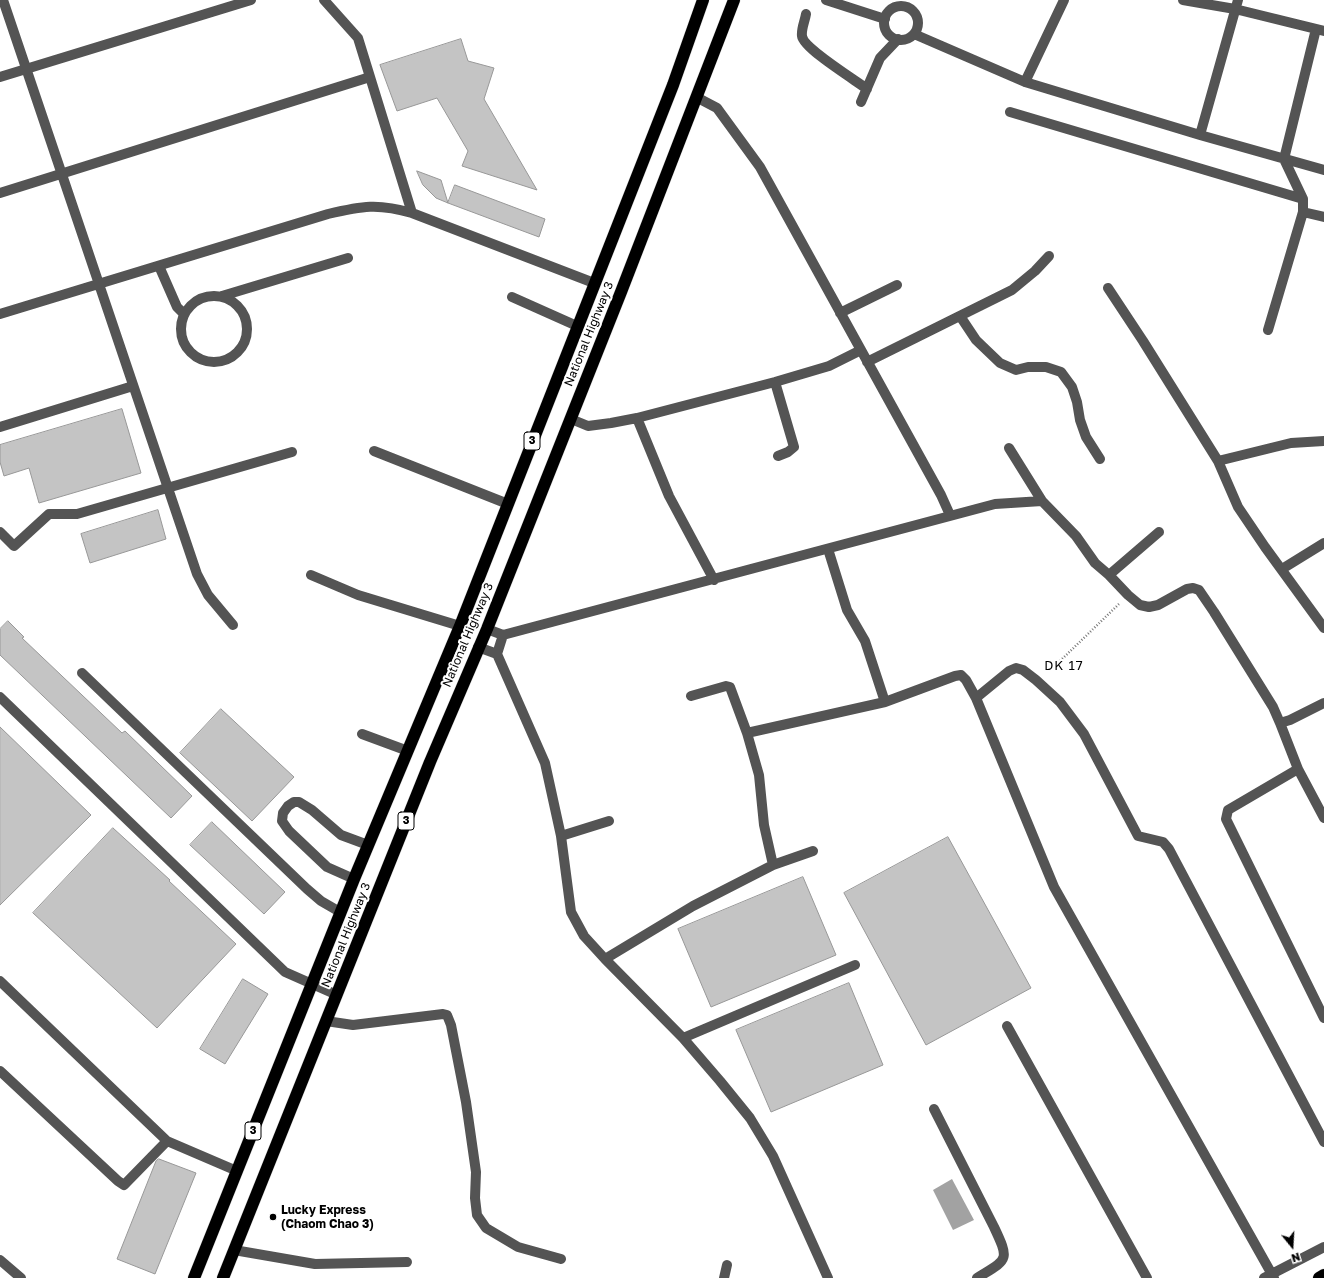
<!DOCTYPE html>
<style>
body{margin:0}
#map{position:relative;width:1324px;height:1278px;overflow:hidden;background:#fff;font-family:"Golos Text",sans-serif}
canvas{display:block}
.north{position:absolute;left:1272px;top:1226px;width:40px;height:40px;-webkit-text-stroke:3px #fff;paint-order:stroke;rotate:162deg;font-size:11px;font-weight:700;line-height:16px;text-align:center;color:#000}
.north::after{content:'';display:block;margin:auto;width:14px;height:18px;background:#000;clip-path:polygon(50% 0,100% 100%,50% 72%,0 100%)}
</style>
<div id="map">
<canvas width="1324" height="1278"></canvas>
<div class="north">N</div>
</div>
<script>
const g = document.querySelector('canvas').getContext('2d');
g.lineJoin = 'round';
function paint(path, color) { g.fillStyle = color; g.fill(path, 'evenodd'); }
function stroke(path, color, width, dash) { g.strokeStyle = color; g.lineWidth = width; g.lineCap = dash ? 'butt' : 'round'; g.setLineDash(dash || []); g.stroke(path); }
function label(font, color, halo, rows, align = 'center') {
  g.font = font + ' "Golos Text",sans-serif'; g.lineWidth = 4; g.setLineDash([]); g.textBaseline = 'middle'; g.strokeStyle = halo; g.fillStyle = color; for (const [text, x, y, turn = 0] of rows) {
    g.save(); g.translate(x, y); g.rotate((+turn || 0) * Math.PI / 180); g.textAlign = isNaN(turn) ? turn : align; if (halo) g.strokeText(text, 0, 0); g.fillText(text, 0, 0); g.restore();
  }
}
const water = new Path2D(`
 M 952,1179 L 974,1220 L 953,1230 L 933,1190 Z`);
const building = new Path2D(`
 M 461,39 L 468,61 L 494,68 L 484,99 L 537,190 L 462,166 L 468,151 L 437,98 L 397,111 L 380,65 Z
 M 417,171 L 441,180 L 448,203 L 436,198 L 423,185 Z
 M 455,185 L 545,219 L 539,237 L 448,203 Z
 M 122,409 L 141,473 L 39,503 L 29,468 L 4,476 L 0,462 L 0,445 Z
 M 158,510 L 166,539 L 90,563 L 81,534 Z
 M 8,621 L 24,637 L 22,638 L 122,733 L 125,731 L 192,796 L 171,818 L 0,655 L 0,629 Z
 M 221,709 L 294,777 L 252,821 L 180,753 Z
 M 0,727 L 91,815 L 0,905 Z
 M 212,822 L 285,892 L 264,914 L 190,845 Z
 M 113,828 L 170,880 L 169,881 L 236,944 L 157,1028 L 33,913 Z
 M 948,837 L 1031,988 L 926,1045 L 844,893 Z
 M 803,877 L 836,955 L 711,1007 L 678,929 Z
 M 243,979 L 268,994 L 225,1064 L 200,1049 Z
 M 849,983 L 883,1065 L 771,1112 L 736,1030 Z
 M 159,1159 L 196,1173 L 155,1274 L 117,1259 L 156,1161 Z`);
const path = new Path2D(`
 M 1060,661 L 1120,603`);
const minor = new Path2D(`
 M 3,0 L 197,574 L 208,595 L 233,625
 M 324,0 L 358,38 L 412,213
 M 826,0 L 885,19
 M 1183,0 L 1235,9 L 1324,31
 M884 23a17 17 0 1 1 34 0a17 17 0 1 1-34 0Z
 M 806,14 C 805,21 801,29 802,36 C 803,48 855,80 867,89
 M 914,34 L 1025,82 L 1200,135 L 1324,170
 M 0,77 L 251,0
 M 1025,82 L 1064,0
 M 698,98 L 717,108 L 760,167 L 941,495 L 950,515
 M 861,102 L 880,58 L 898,39
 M 1010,112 L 1303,199
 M 1200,135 L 1238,0
 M 0,193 L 370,77
 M 1303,212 L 1324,217
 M 159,266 L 177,307 L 184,314
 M 1108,288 L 1143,341 L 1218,461 L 1238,507 L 1265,547 L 1324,628
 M181 329a33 33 0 1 1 66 0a33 33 0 1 1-66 0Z
 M 222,296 L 348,258
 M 512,297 L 577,326
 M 840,313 L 897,285
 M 0,314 L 328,214 C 362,206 378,203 412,213 L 594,283
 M 960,316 L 976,340 L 1000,363 L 1016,370 L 1028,367 L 1046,367 L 1061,372 L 1072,387 L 1077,402 L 1080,420 L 1086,437 L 1100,459
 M 1268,330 L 1303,212 L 1303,199 L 1284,159 L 1316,29
 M 867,362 L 1012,290 L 1035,271 L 1049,256
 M 775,382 L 794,447 L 788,452 L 778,456
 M 637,418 L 669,496 L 714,580
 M 571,419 L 588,426 L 611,423 L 637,418 L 775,382 L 829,366 L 861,350
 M 0,427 L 133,386
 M 1009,448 L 1042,501 L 1076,536 L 1095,563 L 1109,575 L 1128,595 L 1140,605 L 1149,607 L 1158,605 L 1187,589 L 1193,588 L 1199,590 L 1214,612 L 1273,707 L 1280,723 L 1290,720 L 1324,703
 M 374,451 L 508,504
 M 1218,461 L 1291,443 L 1324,441
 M 0,532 L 14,546 L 49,514 L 77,514 L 292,452
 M 828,549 L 847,610 L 865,641 L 885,702
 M 1282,569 L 1324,543
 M 311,575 L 358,595 L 460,626
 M 1109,575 L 1159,532
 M 487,629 L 503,635 L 995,504 L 1042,501
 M 478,647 L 497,654 L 545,763 L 561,836 L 571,912 L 584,936 L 605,959 L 683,1038 L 720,1081 L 750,1118 L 773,1156 L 828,1278
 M 497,654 L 503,635
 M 82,673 L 307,889 L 321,901 L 340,912
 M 691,696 L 726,686 L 730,687 L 747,733 L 759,775 L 764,825 L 773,865
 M 0,697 L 285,972 L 337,995
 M 976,698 L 1009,671 L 1016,668 L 1023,670 L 1036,680 L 1060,702 L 1084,734 L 1138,836 L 1163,842 L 1169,849 L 1324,1142
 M 1280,723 L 1298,769 L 1324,818
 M 747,733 L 885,702 L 955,676 L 961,675 L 966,680 L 976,698 L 1054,887 L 1274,1278
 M 362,734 L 408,751
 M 1298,769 L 1228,810 L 1226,819 L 1324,1018
 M 561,836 L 609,821
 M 354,879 L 327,867 L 289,831 L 282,821 L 283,813 L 288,806 L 294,802 L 299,802 L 312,810 L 341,835 L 368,845
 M 605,959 L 693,906 L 773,865 L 813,851
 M 0,981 L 167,1141 L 237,1171
 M 326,1021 L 353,1025 L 443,1014 L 447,1015 L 451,1025 L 466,1102 L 476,1172 L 475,1198 L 477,1215 L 486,1228 L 518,1247 L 561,1259
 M 1007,1026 L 1147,1278
 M 683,1038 L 855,965
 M 0,1071 L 118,1181 L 124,1185 L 167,1141
 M 934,1109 L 994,1227 C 1010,1261 1008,1259 977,1278
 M 234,1250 L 315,1264 L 407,1262
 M 0,1260 L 21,1278
 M 724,1278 L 727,1265
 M 1264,1278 L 1324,1247`);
const highway = new Path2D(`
 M 194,1278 L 354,879 L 460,626 L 673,85 L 703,0
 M 223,1278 L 430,762 L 487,629 L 621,292 L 734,0
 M 1319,1278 L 1324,1275`);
const markers = [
 [273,1217,4,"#000"]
];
const shields = [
 [532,441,16],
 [406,821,16],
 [253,1131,16]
];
const shieldNames = [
 ["3",532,441],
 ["3",406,821],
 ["3",253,1131]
];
const streetNames = [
 ["National Highway 3",589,334,-68],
 ["National Highway 3",468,635,-67],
 ["National Highway 3",346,935,-68]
];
const poiNames = [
 ["Lucky Express",281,1210],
 ["(Chaom Chao 3)",281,1224]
];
const neighbourhoodNames = [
 ["DK 17",1064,666]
];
paint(water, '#a2a2a2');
paint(building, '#c4c4c4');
stroke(building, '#989898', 1);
stroke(highway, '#dbdbdb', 13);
stroke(path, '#767676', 2.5, [1, 2]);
stroke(minor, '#545454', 10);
stroke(highway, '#000', 12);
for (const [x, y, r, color] of markers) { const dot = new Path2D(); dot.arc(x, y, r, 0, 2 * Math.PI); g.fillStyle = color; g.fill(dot); stroke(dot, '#fff', 1.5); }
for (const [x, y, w] of shields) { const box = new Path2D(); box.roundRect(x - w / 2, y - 9, w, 18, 3); g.fillStyle = '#fff'; g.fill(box); stroke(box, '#000', 1); }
label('bold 11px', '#000', null, shieldNames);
label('12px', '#000', '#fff', streetNames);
label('bold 12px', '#000', '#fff', poiNames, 'left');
g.letterSpacing = '1px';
label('13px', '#000', '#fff', neighbourhoodNames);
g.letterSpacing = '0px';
</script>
